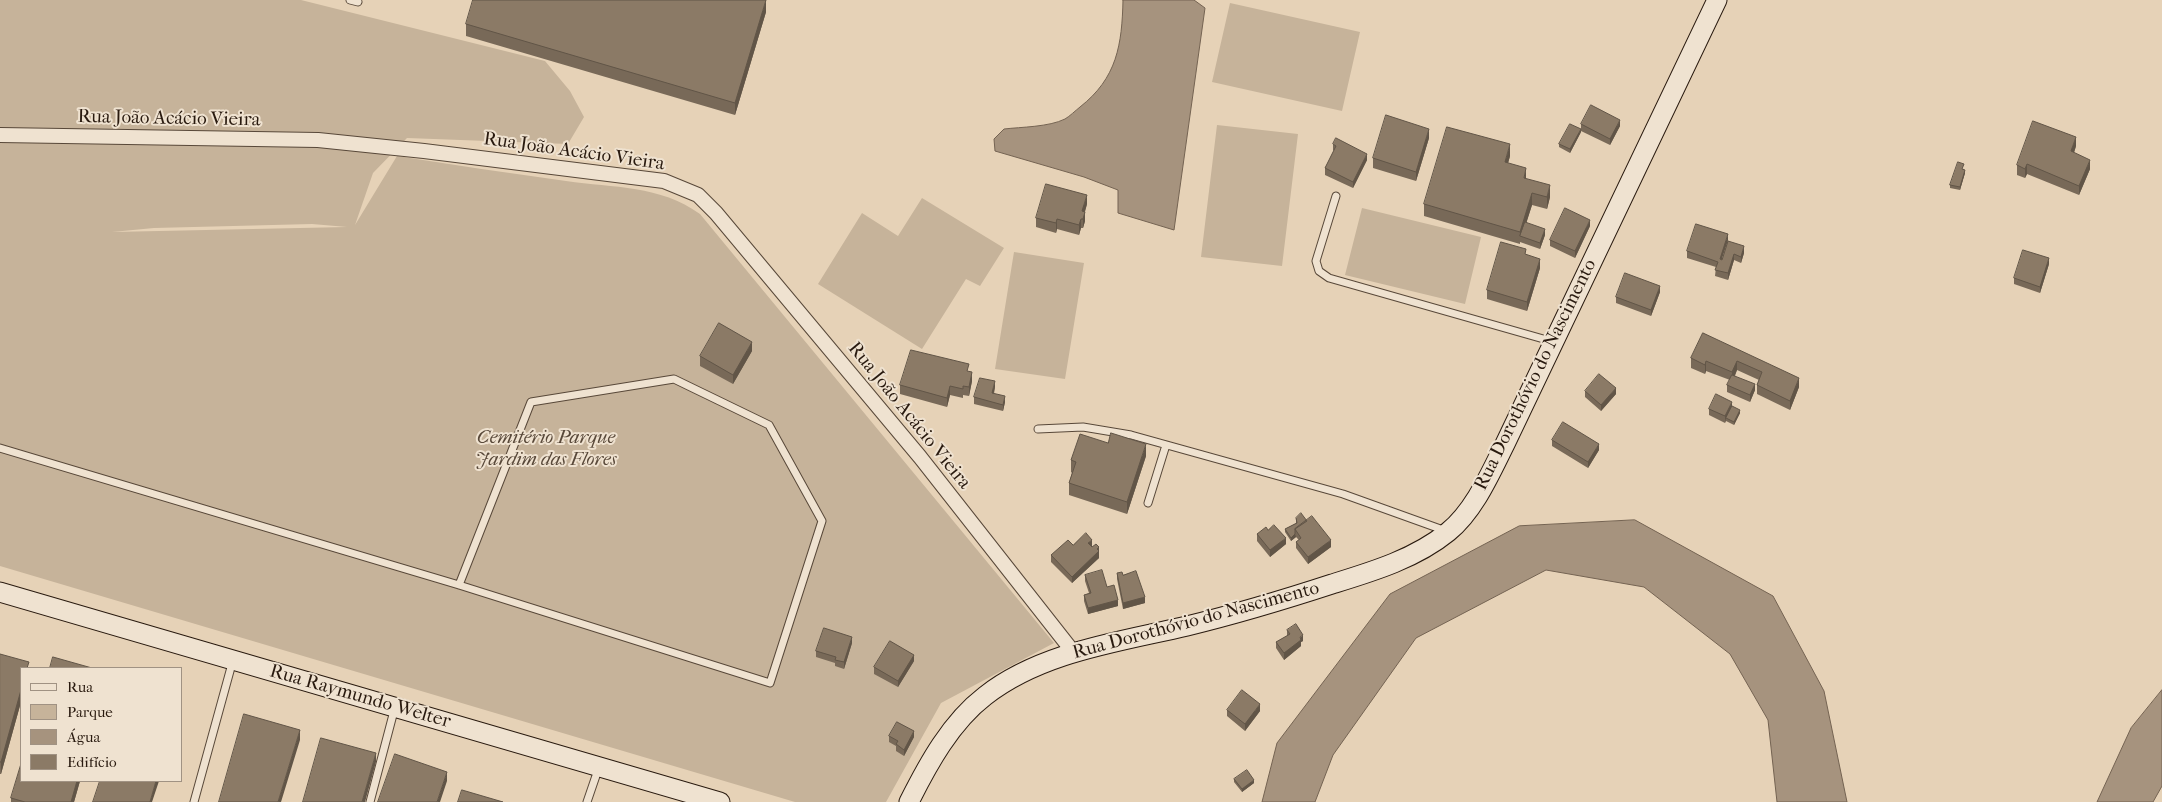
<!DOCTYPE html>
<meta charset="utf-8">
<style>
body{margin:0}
#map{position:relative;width:2162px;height:802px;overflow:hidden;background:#e6d2b7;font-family:"IM FELL French Canon",serif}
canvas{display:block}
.legend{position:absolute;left:20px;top:667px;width:162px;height:115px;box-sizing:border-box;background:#efe2d0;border:1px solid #a09283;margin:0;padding:6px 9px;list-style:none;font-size:15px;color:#291a0f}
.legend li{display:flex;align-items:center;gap:10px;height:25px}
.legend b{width:25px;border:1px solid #a09283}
</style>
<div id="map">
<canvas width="2162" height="802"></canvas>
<ul class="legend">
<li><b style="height:6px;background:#efe2d0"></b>Rua</li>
<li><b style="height:14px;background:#c6b39a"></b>Parque</li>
<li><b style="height:14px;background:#a6937e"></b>Água</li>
<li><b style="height:14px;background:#8b7a66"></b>Edifício</li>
</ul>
</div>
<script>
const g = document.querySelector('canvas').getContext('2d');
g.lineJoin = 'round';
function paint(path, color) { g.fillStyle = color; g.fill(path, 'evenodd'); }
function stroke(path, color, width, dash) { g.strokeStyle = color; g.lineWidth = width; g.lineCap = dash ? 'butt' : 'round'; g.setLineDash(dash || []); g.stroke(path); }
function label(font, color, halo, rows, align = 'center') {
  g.font = font + ' "IM FELL French Canon",serif'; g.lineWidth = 4; g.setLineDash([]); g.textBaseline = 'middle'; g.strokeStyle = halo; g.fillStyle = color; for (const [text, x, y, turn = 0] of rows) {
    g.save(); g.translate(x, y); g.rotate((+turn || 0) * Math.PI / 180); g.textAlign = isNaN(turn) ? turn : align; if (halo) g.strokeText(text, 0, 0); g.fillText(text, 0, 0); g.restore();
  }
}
const green = new Path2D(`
 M 0,0 L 301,0 L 545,61 L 570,91 L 584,117 L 568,144 L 407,138 L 373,173 L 355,225 L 397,156 C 453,165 510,173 566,181 C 614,188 660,185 700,214 L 1054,643 L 941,703 L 886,802 L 795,802 L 0,566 ZM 312,224 L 347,227 L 112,232 L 154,228 Z
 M 1230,3 L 1360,32 L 1342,111 L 1212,82 Z
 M 1217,125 L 1298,134 L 1282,266 L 1201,257 Z
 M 922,198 L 1004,248 L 980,286 L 966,279 L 922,349 L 818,284 L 862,213 L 898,236 Z
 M 1362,208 L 1481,237 L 1465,304 L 1345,275 Z
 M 1014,252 L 1084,263 L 1065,379 L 995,369 Z`);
const water = new Path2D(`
 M 1123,0 L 1194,0 L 1205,8 L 1174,230 L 1118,213 L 1118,190 L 1084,177 L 995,151 L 994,139 L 1004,129 C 1021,127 1049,127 1065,119 C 1070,116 1075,111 1080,107 C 1117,78 1122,45 1123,0 Z
 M 1635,520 L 1773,596 L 1824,691 L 1847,802 L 1777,802 L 1768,720 L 1730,654 L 1644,587 L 1546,570 L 1416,638 L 1333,755 L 1315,802 L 1262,802 L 1277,743 L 1390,594 L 1519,526 Z
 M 2162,690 L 2162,786 L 2153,802 L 2097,802 L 2131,728 Z`);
const lane = new Path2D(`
 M 350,0 L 358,2
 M 1336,196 L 1316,261 L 1319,271 L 1329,278 L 1554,342
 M 1038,429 L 1083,427 L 1131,435 L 1343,494 L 1446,531
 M 0,448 L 459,585 L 770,683 L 822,521 L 769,425 L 674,379 L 531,402 L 459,585
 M 1148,503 L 1166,445
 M 194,802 L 233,660
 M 370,802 L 395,707
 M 587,802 L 599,767`);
const street = new Path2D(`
 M 0,135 L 318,140 L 424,151 L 664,181 L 698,195 L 716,213 L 920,457 L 1074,653`);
const secondary = new Path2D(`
 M 0,592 L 720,802
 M 909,802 C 928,764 951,722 985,696 C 1041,652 1119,642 1187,626 C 1236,614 1283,600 1332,584 C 1371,572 1415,559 1448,532 C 1474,511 1490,474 1505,444 L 1717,0`);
const wall = new Path2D(`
 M 766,12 L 735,115 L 466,36 L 466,24 Z
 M 1581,124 L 1620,126 L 1610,145 L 1581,131 Z
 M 1581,132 L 1570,153 L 1559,147 L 1559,144 Z
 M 1429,138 L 1416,181 L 1373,168 L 1373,158 Z
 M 1333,144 L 1367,160 L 1353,188 L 1325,175 L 1325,168 L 1334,151 L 1333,150 Z
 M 2076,146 L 2074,153 L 2090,169 L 2079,195 L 2027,174 L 2025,178 L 2017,175 L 2017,165 Z
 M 1510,156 L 1508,163 L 1526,179 L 1550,197 L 1547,209 L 1532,205 L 1526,223 L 1545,235 L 1540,249 L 1520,242 L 1520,244 L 1424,216 L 1424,204 Z
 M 1964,168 L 1963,169 L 1965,173 L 1960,190 L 1950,188 L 1950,185 Z
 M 1087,204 L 1085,212 L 1085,221 L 1083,228 L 1081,228 L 1079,235 L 1057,229 L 1056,233 L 1036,227 L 1036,218 Z
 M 1590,226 L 1575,258 L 1550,246 L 1550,240 Z
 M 1728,241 L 1744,253 L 1741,263 L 1734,260 L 1728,280 L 1715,276 L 1716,267 L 1687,258 L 1687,251 L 1728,240 L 1721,259 L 1722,260 Z
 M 1526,255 L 1540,268 L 1527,311 L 1487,299 L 1487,290 Z
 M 2049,264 L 2040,293 L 2014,284 L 2014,278 Z
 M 1660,292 L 1651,316 L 1616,303 L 1616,297 Z
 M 1703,333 L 1799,387 L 1790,410 L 1757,394 L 1757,385 L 1759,380 L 1737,370 L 1735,376 L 1755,390 L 1750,402 L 1727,392 L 1727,385 L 1730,380 L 1706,371 L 1705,374 L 1691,368 L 1691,358 Z
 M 752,351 L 733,384 L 700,366 L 700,356 Z
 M 969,372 L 972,381 L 969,396 L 963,395 L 963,398 L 950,395 L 947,407 L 900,394 L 900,385 Z
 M 995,387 L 994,394 L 1005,402 L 1003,411 L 974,404 L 974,397 Z
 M 1585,391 L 1616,394 L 1601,411 L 1585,397 Z
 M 1732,406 L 1740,413 L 1734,425 L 1726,421 L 1725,423 L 1709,415 L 1709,409 Z
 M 1552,440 L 1599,450 L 1588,468 L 1552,446 Z
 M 1146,456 L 1127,514 L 1069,495 L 1069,483 L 1072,473 L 1071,472 L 1071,460 Z
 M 1296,518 L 1307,521 L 1331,547 L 1308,564 L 1296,548 L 1296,542 L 1299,540 L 1296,537 L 1291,541 L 1285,532 L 1285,529 L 1296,523 Z
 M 1268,530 L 1286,544 L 1270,557 L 1257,541 L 1257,534 Z
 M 1073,545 L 1092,546 L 1091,547 L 1099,547 L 1099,558 L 1072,583 L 1051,562 L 1051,555 Z
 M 1117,573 L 1123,575 L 1145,603 L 1123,609 L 1117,579 Z
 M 1085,575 L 1107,587 L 1118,606 L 1088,614 L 1084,601 L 1084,595 L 1089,593 L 1085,581 Z
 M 1287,630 L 1303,641 L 1301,642 L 1301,646 L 1284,660 L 1276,648 L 1276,642 L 1287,636 Z
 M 852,643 L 844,669 L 835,666 L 835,663 L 816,657 L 816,651 Z
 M 0,654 L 29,668 L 21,668 L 21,702 L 1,774 L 0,774 Z
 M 914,661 L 898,687 L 874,674 L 874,667 Z
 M 1227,710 L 1260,711 L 1245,731 L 1227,716 Z
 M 889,736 L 914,737 L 904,756 L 896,751 L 896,746 L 889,742 Z
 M 1234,779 L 1254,783 L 1242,792 L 1234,782 Z
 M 21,781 L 80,781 L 74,802 L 11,802 L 11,798 Z`);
const shadedWall = new Path2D(`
 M 766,0 L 766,12 L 735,115 L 735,103 Z
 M 1620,120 L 1620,126 L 1610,145 L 1610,139 Z
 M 1429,129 L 1429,138 L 1416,181 L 1416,172 Z
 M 1581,129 L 1581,132 L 1570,153 L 1570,149 Z
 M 2076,137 L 2076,146 L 2071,161 L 2071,151 Z
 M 1510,144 L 1510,156 L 1505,174 L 1505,162 Z
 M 1367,154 L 1367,160 L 1353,188 L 1353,182 Z
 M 2090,160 L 2090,169 L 2079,195 L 2079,186 Z
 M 2027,164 L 2027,174 L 2025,178 L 2025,169 Z
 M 1526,168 L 1526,180 L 1524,178 Z
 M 1965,170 L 1965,173 L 1960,190 L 1960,187 Z
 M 1550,185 L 1550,197 L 1547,209 L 1547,197 Z
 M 1532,193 L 1532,205 L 1522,237 L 1520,236 L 1520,244 L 1520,232 Z
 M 1087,195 L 1087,204 L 1082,220 L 1082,211 Z
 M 1085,212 L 1085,221 L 1083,228 L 1083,219 Z
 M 1057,219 L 1057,229 L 1056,233 L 1056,223 Z
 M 1081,219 L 1081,228 L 1079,235 L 1079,225 Z
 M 1590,220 L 1590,226 L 1575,258 L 1575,251 Z
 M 1545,229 L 1545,235 L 1540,249 L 1540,243 Z
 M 1728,234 L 1728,240 L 1720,265 L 1720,259 Z
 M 1744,246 L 1744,253 L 1741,263 L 1741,257 Z
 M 1734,254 L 1734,260 L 1728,280 L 1728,273 Z
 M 2049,258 L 2049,264 L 2040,293 L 2040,287 Z
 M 1540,259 L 1540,268 L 1527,311 L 1527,302 Z
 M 1660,286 L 1660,292 L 1651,316 L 1651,310 Z
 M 752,342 L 752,351 L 733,384 L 733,375 Z
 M 1706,361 L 1706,371 L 1705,374 L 1705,365 Z
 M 1737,361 L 1737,370 L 1732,381 L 1732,372 Z
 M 972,372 L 972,381 L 969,396 L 969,387 Z
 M 1799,378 L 1799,387 L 1790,410 L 1790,401 Z
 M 995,381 L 995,387 L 992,399 L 992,393 Z
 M 1755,384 L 1755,390 L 1750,402 L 1750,395 Z
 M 950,386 L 950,395 L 947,407 L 947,398 Z
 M 1616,388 L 1616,394 L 1601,411 L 1601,405 Z
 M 1005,396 L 1005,402 L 1003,411 L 1003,405 Z
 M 1732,402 L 1732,408 L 1726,418 L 1725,423 L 1725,416 Z
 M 1740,410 L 1740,413 L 1734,425 L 1734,422 Z
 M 1146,444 L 1146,456 L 1127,514 L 1127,502 Z
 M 1599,444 L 1599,450 L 1588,468 L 1588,462 Z
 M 1295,534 L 1296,537 L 1291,541 L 1291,538 Z
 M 1286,538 L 1286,544 L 1270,557 L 1270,550 Z
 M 1092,540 L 1092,546 L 1088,550 L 1088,543 Z
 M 1331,540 L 1331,547 L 1308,564 L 1308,557 Z
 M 1099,547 L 1099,558 L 1072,583 L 1072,577 Z
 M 1145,597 L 1145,603 L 1123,609 L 1123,603 Z
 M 1118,600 L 1118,606 L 1088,614 L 1088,608 Z
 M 1303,635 L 1303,641 L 1301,642 L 1301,646 L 1284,660 L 1284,653 Z
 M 852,637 L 852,643 L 844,669 L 844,662 Z
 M 914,655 L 914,661 L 898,687 L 898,681 Z
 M 21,690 L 21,702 L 1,774 L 1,762 Z
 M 1260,704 L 1260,711 L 1245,731 L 1245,724 Z
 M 300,730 L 300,740 L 281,802 L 278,802 Z
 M 914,731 L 914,737 L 904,756 L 904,750 Z
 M 376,753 L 376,762 L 365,802 L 362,802 Z
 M 447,772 L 447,781 L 440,802 L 437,802 Z
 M 1254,780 L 1254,783 L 1242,792 L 1242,789 Z
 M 77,781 L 80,781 L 74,802 L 71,802 Z
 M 156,781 L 159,781 L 152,802 L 150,802 Z`);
const building = new Path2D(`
 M 473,0 L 766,0 L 735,103 L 466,24 Z
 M 1591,105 L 1620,120 L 1610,139 L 1581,124 Z
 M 1386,115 L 1429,129 L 1416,172 L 1373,158 Z
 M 2033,121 L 2076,137 L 2071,151 L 2090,160 L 2079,186 L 2027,164 L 2025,169 L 2017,165 Z
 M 1570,124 L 1581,129 L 1570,149 L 1559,144 Z
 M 1447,127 L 1510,144 L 1505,162 L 1526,168 L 1524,178 L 1550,185 L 1547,197 L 1532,193 L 1520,232 L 1424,204 Z
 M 1336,138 L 1367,154 L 1353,182 L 1325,168 L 1336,146 L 1333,144 Z
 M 1958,162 L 1964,164 L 1962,169 L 1965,170 L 1960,187 L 1950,185 Z
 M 1046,184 L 1087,195 L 1082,211 L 1085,212 L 1083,219 L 1081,219 L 1079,225 L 1057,219 L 1056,223 L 1036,218 Z
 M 1565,208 L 1590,220 L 1575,251 L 1550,240 Z
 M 1525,222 L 1545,229 L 1540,243 L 1520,236 Z
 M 1696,224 L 1728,234 L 1720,259 L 1722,260 L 1728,241 L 1744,246 L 1741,257 L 1734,254 L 1728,273 L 1715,270 L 1718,262 L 1687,251 Z
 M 1501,242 L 1526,249 L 1525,254 L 1540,259 L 1527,302 L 1487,290 Z
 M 2023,250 L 2049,258 L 2040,287 L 2014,278 Z
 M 1625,273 L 1660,286 L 1651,310 L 1616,297 Z
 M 719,323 L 752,342 L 733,375 L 700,356 Z
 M 1703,333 L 1799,378 L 1790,401 L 1757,385 L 1762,372 L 1737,361 L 1732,372 L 1706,361 L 1705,365 L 1691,358 Z
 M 911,350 L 969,364 L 967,371 L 972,372 L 969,387 L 963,386 L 963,389 L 950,386 L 947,398 L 900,385 Z
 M 1599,374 L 1616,388 L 1601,405 L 1585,391 Z
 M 1732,375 L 1755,384 L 1750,395 L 1727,385 Z
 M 980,378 L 995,381 L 992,393 L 1005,396 L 1003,405 L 974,397 Z
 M 1716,394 L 1732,402 L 1725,416 L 1709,409 Z
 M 1732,406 L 1740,410 L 1734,422 L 1726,418 Z
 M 1563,422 L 1599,444 L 1588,462 L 1552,440 Z
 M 1111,433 L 1146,444 L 1127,502 L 1069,483 L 1076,462 L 1071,460 L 1080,434 L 1108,443 Z
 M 1301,513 L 1307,521 L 1295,529 L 1295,534 L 1291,538 L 1285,529 L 1297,523 L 1296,518 Z
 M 1312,516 L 1331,540 L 1308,557 L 1296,542 L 1301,538 L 1295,529 Z
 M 1274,525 L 1286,538 L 1270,550 L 1257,534 L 1266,527 L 1268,530 Z
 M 1086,533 L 1092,540 L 1088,543 L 1092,547 L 1096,544 L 1099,547 L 1097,549 L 1099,551 L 1072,577 L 1051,555 L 1068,540 L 1073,545 Z
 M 1102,570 L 1107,587 L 1114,585 L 1118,600 L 1088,608 L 1084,595 L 1091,593 L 1085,575 Z
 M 1136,571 L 1145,597 L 1123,603 L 1117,573 L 1122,572 L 1123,575 Z
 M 1296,624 L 1303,635 L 1300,637 L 1301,640 L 1284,653 L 1276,642 L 1290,634 L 1287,630 Z
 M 824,628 L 852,637 L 844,662 L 835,660 L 836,657 L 816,651 Z
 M 890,641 L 914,655 L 898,681 L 874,667 Z
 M 0,654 L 29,662 L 27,668 L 21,668 L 21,690 L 1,762 L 0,762 Z
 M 53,657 L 92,668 L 50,668 Z
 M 1242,690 L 1260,704 L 1245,724 L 1227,710 Z
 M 244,714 L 300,730 L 278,802 L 219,802 Z
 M 897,722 L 914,731 L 904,750 L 896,744 L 898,741 L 889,736 Z
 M 321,738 L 376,753 L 362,802 L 303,802 Z
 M 395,754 L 447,772 L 437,802 L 378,802 Z
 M 21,764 L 21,781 L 77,781 L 71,802 L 25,802 L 11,798 Z
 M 1247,770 L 1254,780 L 1242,789 L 1234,779 Z
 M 100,781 L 156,781 L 150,802 L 93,802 Z
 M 462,790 L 503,802 L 458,802 Z`);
const streetNames = [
 ["Rua João Acácio Vieira",169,119,1],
 ["Rua João Acácio Vieira",574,152,8],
 ["Rua Dorothóvio do Nascimento",1536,375,-64],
 ["Rua João Acácio Vieira",909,416,51],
 ["Rua Dorothóvio do Nascimento",1196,621,-15],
 ["Rua Raymundo Welter",360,697,16]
];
const parkNames = [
 ["Cemitério Parque",546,438],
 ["Jardim das Flores",546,460]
];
paint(green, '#c6b39a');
paint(water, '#a6937e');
stroke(water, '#746352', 1);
stroke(lane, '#584839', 9);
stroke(street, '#584839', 16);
stroke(secondary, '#291a0f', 21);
stroke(lane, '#efe2d0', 7);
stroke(street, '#efe2d0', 14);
stroke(secondary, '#efe2d0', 19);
paint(wall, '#786958');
paint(shadedWall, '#615547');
paint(building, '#8b7a66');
stroke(building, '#615547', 1);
label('19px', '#291a0f', '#efe2d0', streetNames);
label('italic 19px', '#584839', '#efe2d0', parkNames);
</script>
